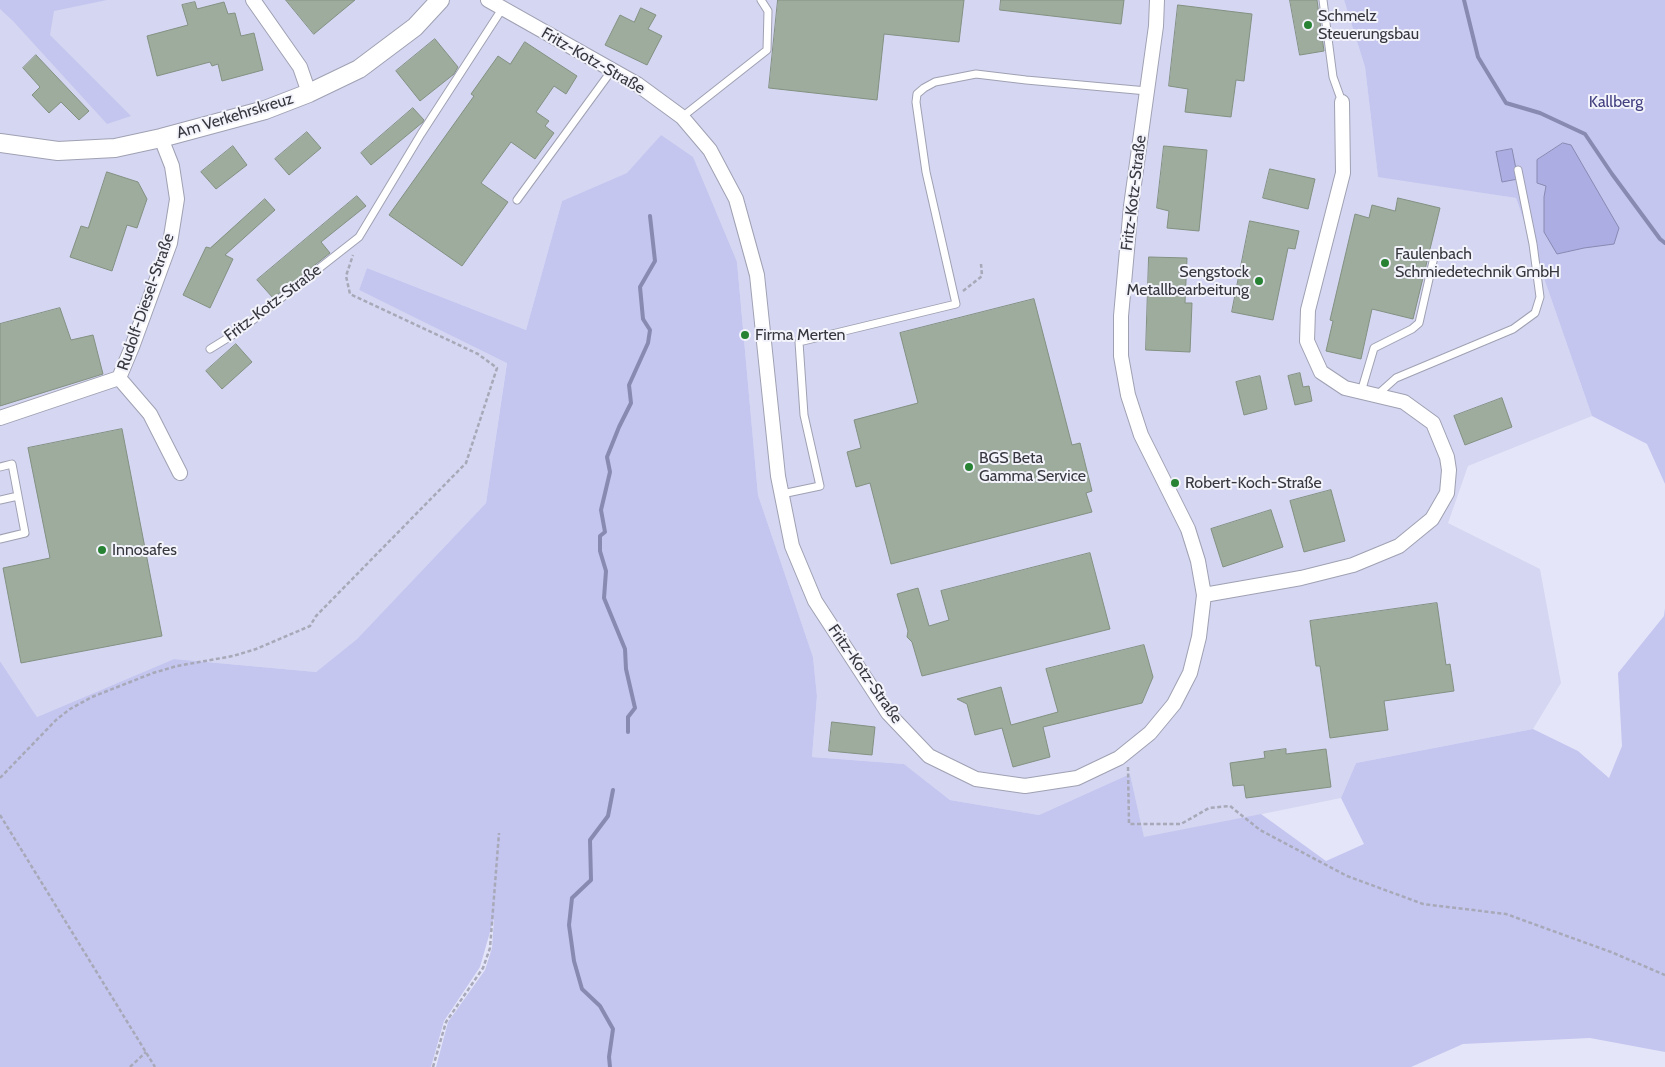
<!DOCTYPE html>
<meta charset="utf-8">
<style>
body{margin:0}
canvas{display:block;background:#e4e5f9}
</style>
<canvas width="1665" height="1067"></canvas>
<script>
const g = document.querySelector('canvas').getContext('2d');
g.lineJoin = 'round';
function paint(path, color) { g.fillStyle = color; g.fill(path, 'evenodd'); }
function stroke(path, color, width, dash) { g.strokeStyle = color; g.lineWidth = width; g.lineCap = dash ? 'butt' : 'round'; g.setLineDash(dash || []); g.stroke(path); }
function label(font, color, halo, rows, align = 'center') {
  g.font = font + ' Cabin,sans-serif'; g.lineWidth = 4; g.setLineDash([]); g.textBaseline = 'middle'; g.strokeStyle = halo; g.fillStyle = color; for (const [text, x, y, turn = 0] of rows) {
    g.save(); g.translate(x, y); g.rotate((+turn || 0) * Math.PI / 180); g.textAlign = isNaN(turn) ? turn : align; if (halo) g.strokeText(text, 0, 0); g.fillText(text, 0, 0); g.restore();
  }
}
const built = new Path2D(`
 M 0,0 L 1344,0 L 1365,67 L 1378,176 L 1516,198 L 1592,416 L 1468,466 L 1448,523 L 1540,569 L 1561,683 L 1533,729 L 1356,763 L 1341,798 L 1144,838 L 1130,774 L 1039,815 L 950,800 L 904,764 L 812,757 L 817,696 L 813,657 L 758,495 L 737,262 L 661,135 L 628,173 L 562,201 L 526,330 L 367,268 L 359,290 L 507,362 L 486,503 L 357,639 L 316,672 L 174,659 L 37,717 L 0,661 Z`);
const green = new Path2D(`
 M 0,0 L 107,0 L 54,11 L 50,35 L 131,116 L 107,124 L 13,21 L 0,9 Z
 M 1344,0 L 1665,0 L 1665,484 L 1647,444 L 1592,416 L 1516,198 L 1378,177 L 1365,67 Z
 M 661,135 L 693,157 L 737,262 L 758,495 L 813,657 L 817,696 L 812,757 L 904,764 L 950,800 L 1039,815 L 1130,774 L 1144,837 L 1261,814 L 1326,861 L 1364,844 L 1341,798 L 1356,763 L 1533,729 L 1578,751 L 1609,778 L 1622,746 L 1618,673 L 1664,616 L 1665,608 L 1665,1052 L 1590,1038 L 1463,1044 L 1411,1067 L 436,1067 L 448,1022 L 485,970 L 492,948 L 494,918 L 480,967 L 444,1021 L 431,1067 L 0,1067 L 0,661 L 37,717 L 174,659 L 316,672 L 357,639 L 486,503 L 507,363 L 359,290 L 367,268 L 526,330 L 562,201 L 627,173 Z`);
const water = new Path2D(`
 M 1563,143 L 1571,145 L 1619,228 L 1614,244 L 1584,248 L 1557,254 L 1544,232 L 1544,197 L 1546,186 L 1537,183 L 1537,160 Z
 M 1512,149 L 1518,179 L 1502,182 L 1496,152 Z`);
const stream = new Path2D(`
 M 1464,0 L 1478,57 L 1506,103 L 1540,113 L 1585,134 L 1612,174 L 1660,239 L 1665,243
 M 628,732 L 628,717 L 635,708 L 626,669 L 625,649 L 604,598 L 606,571 L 600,551 L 600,536 L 605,532 L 601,510 L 610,472 L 607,457 L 619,427 L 631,403 L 629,385 L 648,343 L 650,330 L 643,319 L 640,287 L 655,261 L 650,216
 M 610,1067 L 609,1057 L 613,1029 L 600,1006 L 582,989 L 574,961 L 569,925 L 572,898 L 591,880 L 590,840 L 608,816 L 613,790`);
const building = new Path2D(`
 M 286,0 L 355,0 L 314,34 Z
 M 778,0 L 964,0 L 959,42 L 884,34 L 877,100 L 769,88 Z
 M 1001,0 L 1124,0 L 1121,24 L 1000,10 Z
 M 1290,0 L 1317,0 L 1324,51 L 1300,55 Z
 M 195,2 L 197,9 L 224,2 L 228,14 L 235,13 L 241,36 L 254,33 L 263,70 L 222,81 L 218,64 L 212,66 L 210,62 L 157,76 L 147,36 L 188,25 L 182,5 Z
 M 1178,5 L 1252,14 L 1244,81 L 1236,80 L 1231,117 L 1185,112 L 1188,89 L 1169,86 Z
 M 641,8 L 656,15 L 648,29 L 662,36 L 647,65 L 605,45 L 620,15 L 634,22 Z
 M 435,39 L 458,67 L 454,74 L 420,101 L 396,71 Z
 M 525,42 L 577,76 L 566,94 L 554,86 L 536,112 L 549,121 L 545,126 L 554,133 L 535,159 L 511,142 L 481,183 L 508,202 L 462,266 L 389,215 L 474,96 L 471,94 L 498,56 L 510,64 Z
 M 36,55 L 89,111 L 79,120 L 61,102 L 49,113 L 32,95 L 40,87 L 23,68 Z
 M 413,108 L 424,120 L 423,122 L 371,165 L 361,153 Z
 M 307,132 L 321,148 L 289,175 L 275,159 Z
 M 233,146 L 247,165 L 216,189 L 201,172 Z
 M 1164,146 L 1207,150 L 1199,231 L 1167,228 L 1169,211 L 1157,208 Z
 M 1270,169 L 1315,179 L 1308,209 L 1263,198 Z
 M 107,172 L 138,182 L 147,199 L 137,228 L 127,225 L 112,271 L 70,257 L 81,226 L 88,228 Z
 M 357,196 L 366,206 L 321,242 L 330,253 L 273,298 L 257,280 Z
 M 1398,198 L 1440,208 L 1413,319 L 1372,309 L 1361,359 L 1326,351 L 1333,321 L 1330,320 L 1355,214 L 1369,218 L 1372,205 L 1395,211 Z
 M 265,199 L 275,210 L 225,255 L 233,259 L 210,308 L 183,295 L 206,247 L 210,248 Z
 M 1250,221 L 1299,231 L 1295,249 L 1288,248 L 1273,320 L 1232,312 Z
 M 1149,257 L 1187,258 L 1185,303 L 1192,303 L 1190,352 L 1146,350 Z
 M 1034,299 L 1072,445 L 1080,443 L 1092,491 L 1086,493 L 1092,512 L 891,564 L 870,483 L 856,487 L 847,452 L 861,448 L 854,420 L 918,403 L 900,333 Z
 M 60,308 L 71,340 L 93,335 L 103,374 L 0,406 L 0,324 Z
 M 236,344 L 252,362 L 222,389 L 206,371 Z
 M 1300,373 L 1303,387 L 1309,386 L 1312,401 L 1295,405 L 1288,376 Z
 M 1260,376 L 1267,409 L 1244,415 L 1236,382 Z
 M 1502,398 L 1512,427 L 1465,445 L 1454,416 Z
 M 122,429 L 162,636 L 21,663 L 3,568 L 50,558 L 28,448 Z
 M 1331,490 L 1345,541 L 1304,552 L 1290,501 Z
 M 1271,510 L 1283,547 L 1223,567 L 1211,529 Z
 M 1090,553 L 1110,629 L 922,676 L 912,642 L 907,637 L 908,631 L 897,594 L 918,588 L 929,626 L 949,620 L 941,591 Z
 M 1437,603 L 1446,665 L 1450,664 L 1454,691 L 1384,701 L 1388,730 L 1330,738 L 1320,666 L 1316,666 L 1310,621 Z
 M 1144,645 L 1153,677 L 1142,703 L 1043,727 L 1050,757 L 1013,767 L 1002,728 L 975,735 L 967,704 L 957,699 L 1001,687 L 1011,725 L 1058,712 L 1046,669 Z
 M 832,722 L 875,727 L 872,755 L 829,751 Z
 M 1286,749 L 1286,754 L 1326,749 L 1331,787 L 1246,798 L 1244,785 L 1233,786 L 1230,763 L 1265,758 L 1264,752 Z`);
const path = new Path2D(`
 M 963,291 L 982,276 L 981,264
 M 1128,767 L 1129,824 L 1181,824 L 1209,808 L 1230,806 L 1260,830 L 1347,876 L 1423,904 L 1506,914 L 1611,952 L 1665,975
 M 0,778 L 56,720 L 70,709 L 92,697 L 153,673 L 177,666 L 233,656 L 256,649 L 310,626 L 316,616 L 466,463 L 497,368 L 478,354 L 350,294 L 346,276 L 353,255
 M 0,815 L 155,1067
 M 130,1067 L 146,1052
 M 433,1067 L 446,1022 L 483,968 L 490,948 L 499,833`);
const service = new Path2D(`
 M 1323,0 L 1333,77 L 1342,102
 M 682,117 L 767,50 L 768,11 L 761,0
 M 517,200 L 612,70
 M 210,349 L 239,331 L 359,237 L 421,134 L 502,9
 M 1361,392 L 1374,348 L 1412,329 L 1419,323 L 1434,257
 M 1377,395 L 1396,378 L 1513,329 L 1535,313 L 1540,297 L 1533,244 L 1518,170
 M 0,467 L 12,464 L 25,533 L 0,539
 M 782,494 L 820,486 L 804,415 L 799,342 L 956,304 L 926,172 L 916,102 L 917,94 L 924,88 L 935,82 L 976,74 L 1026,80 L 1147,91
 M 0,500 L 18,496`);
const minor = new Path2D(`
 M 253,0 L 300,67 L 309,93
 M 488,0 L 637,84 L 682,117 L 710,150 L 736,199 L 757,275 L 778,476 L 792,546 L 815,601 L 888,713 L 929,756 L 976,779 L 1025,786 L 1077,778 L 1119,758 L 1150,733 L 1174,704 L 1190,673 L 1199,637 L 1204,595 L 1198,561 L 1188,529 L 1141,435 L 1128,395 L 1121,356 L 1121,316 L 1131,206 L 1156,26 L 1157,0
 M 119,378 L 150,414 L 180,473
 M 0,418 L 119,378 L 132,347 L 170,243 L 177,199 L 172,166 L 161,138
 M 1204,595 L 1301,578 L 1353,565 L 1399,546 L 1432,519 L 1447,493 L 1449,470 L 1447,457 L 1433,423 L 1404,402 L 1345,388 L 1321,372 L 1307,341 L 1308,310 L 1343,173 L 1342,102`);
const tertiary = new Path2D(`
 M 0,143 L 58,151 L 115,148 L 161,138 L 265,110 L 309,93 L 359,69 L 415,27 L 440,0`);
const markers = [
 [1308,25,5,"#278233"],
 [1385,263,5,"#278233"],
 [1259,281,5,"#278233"],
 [745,335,5,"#278233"],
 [969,467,5,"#278233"],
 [1175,483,5,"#278233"],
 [102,550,5,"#278233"]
];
const poiNames = [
 ["Schmelz",1318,16],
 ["Steuerungsbau",1318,34],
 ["Faulenbach",1395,254],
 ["Schmiedetechnik GmbH",1395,272],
 ["Sengstock",1249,272,"right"],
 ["Metallbearbeitung",1249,290,"right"],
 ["Firma Merten",755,335],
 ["BGS Beta",979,458],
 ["Gamma Service",979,476],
 ["Robert-Koch-Straße",1185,483],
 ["Innosafes",112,550]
];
const streetNames = [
 ["Fritz-Kotz-Straße",593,61,30],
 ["Am Verkehrskreuz",235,116,-17],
 ["Fritz-Kotz-Straße",1134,193,-83],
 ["Rudolf-Diesel-Straße",146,302,-71],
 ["Fritz-Kotz-Straße",273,303,-37],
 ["Fritz-Kotz-Straße",865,674,55]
];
const parkNames = [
 ["Kallberg",1616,102]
];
paint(built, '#d5d6f1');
paint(green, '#c4c6ef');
paint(water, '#acade3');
stroke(water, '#898ab2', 1);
stroke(stream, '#898ab2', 4);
paint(building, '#9eac9e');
stroke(building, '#839183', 1);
stroke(service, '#9fa1b3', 9);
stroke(minor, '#9fa1b3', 16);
stroke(tertiary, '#9fa1b3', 20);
stroke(path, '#a8a9b8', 2.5, [4, 2.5]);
stroke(service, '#fff', 7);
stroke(minor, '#fff', 14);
stroke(tertiary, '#fff', 18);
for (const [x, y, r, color] of markers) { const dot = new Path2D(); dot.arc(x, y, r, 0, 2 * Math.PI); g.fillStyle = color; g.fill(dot); stroke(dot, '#f3f3fb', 2); }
label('16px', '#37373f', '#f3f3fb', poiNames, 'left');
label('16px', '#37373f', '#f3f3fb', streetNames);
label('16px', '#444182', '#f3f3fb', parkNames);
</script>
